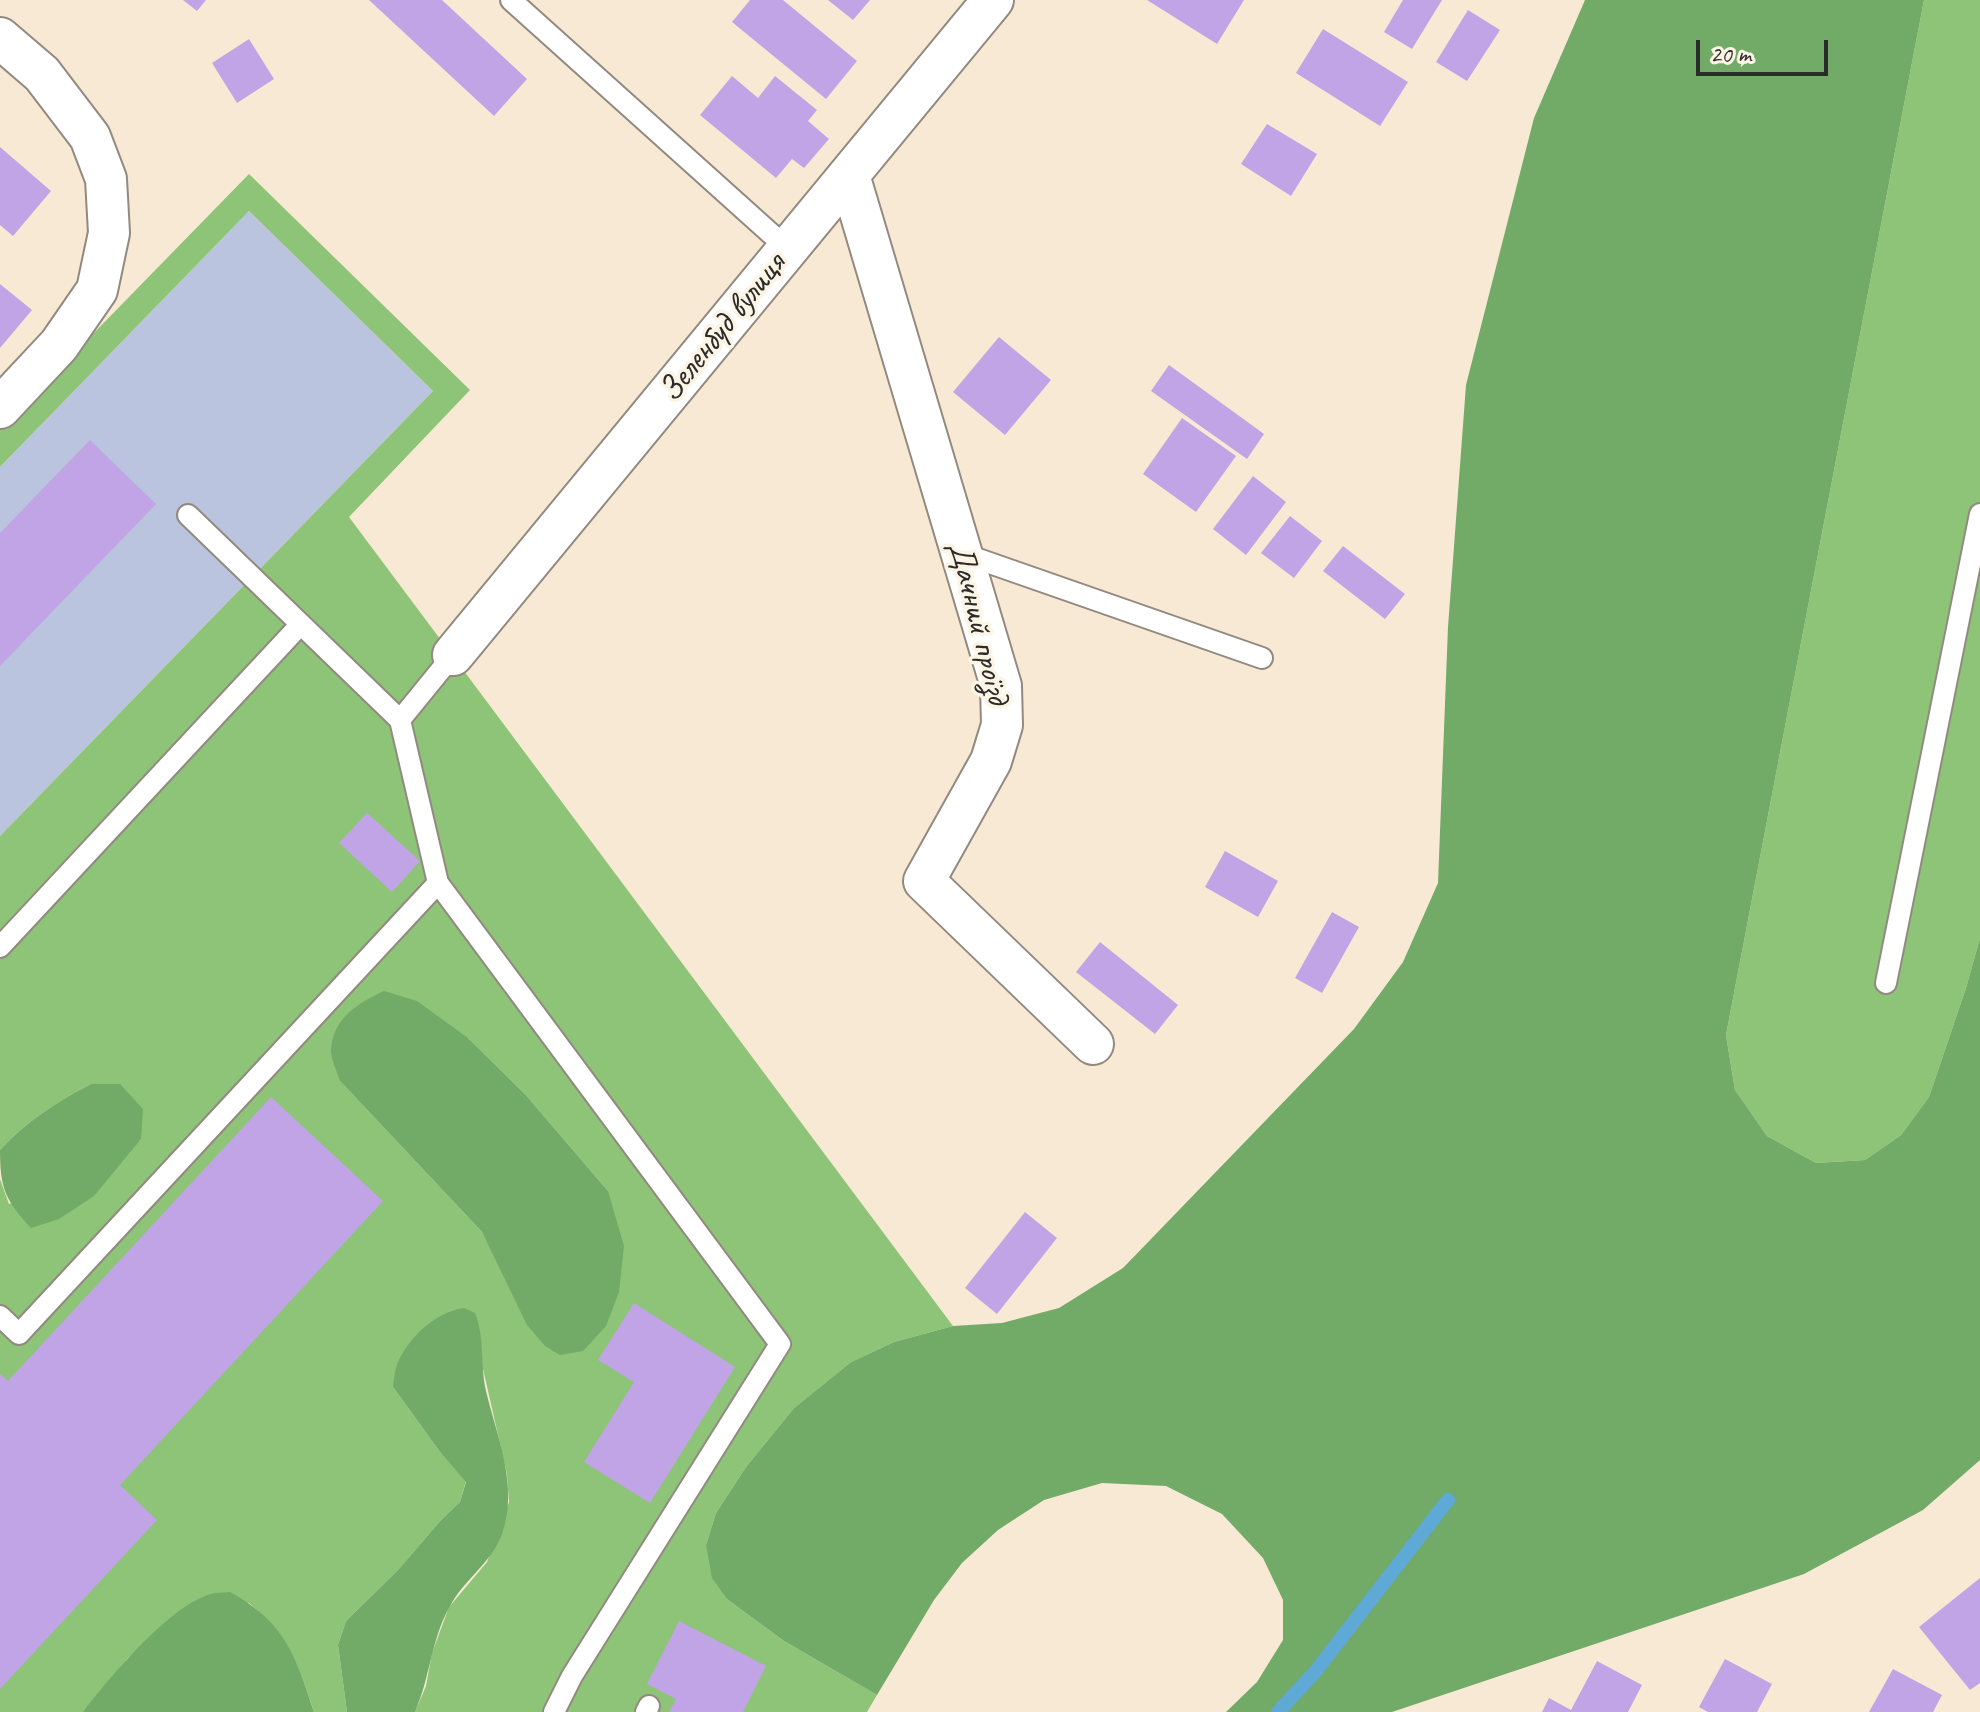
<!DOCTYPE html>
<meta charset="utf-8">
<style>
body{margin:0}
#map{position:relative;width:1980px;height:1712px;overflow:hidden;background:#f8e9d4;font-family:Caveat,sans-serif}
canvas{display:block}
.scale{position:absolute;left:1696px;top:40px;width:132px;height:36px;box-sizing:border-box;border:4px solid #2b2b2b;border-top:0;padding-left:10px;font-size:24px;line-height:28px;white-space:nowrap;color:#2b2b2b;-webkit-text-stroke:6px #fcf5e5;paint-order:stroke}
</style>
<div id="map">
<canvas width="1980" height="1712"></canvas>
<div class="scale">20 m</div>
</div>
<script>
const g = document.querySelector('canvas').getContext('2d');
g.lineJoin = 'round';
function paint(path, color) { g.fillStyle = color; g.fill(path, 'evenodd'); }
function stroke(path, color, width, dash) { g.strokeStyle = color; g.lineWidth = width; g.lineCap = dash ? 'butt' : 'round'; g.setLineDash(dash || []); g.stroke(path); }
function label(font, color, halo, rows, align = 'center') {
  g.font = font + ' Caveat,sans-serif'; g.lineWidth = 7; g.setLineDash([]); g.textBaseline = 'middle'; g.strokeStyle = halo; g.fillStyle = color; for (const [text, x, y, turn = 0] of rows) {
    g.save(); g.translate(x, y); g.rotate((+turn || 0) * Math.PI / 180); g.textAlign = isNaN(turn) ? turn : align; if (halo) g.strokeText(text, 0, 0); g.fillText(text, 0, 0); g.restore();
  }
}
const industrial = new Path2D(`
 M 249,211 L 433,391 L 0,836 L 0,467 Z`);
const green = new Path2D(`
 M 1924,0 L 1980,0 L 1980,938 L 1966,988 L 1929,1097 L 1901,1135 L 1865,1160 L 1816,1163 L 1767,1136 L 1735,1090 L 1726,1035 Z
 M 249,174 L 470,390 L 349,517 L 953,1326 L 894,1342 L 851,1362 L 794,1408 L 746,1467 L 716,1513 L 706,1545 L 728,1600 L 784,1641 L 877,1695 L 867,1712 L 415,1712 L 426,1686 L 432,1653 L 449,1607 L 487,1562 L 509,1502 L 507,1474 L 483,1369 L 393,1387 L 440,1452 L 466,1481 L 460,1502 L 441,1520 L 398,1570 L 346,1621 L 338,1645 L 347,1712 L 314,1712 C 298,1663 290,1638 249,1603 L 184,1608 L 128,1658 L 83,1712 L 0,1712 L 0,1179 L 9,1204 L 123,1158 L 141,1139 L 91,1084 C 56,1102 27,1121 0,1150 L 0,836 L 433,391 L 249,211 L 0,467 L 0,413 L 9,420 ZM 468,1038 L 525,1094 L 608,1191 L 500,1266 L 482,1232 L 340,1081 Z`);
const forest = new Path2D(`
 M 1585,0 L 1924,0 L 1726,1035 L 1735,1090 L 1767,1136 L 1816,1163 L 1865,1160 L 1901,1135 L 1929,1097 L 1966,988 L 1980,938 L 1980,1460 L 1923,1510 L 1804,1574 L 1392,1712 L 1226,1712 L 1257,1682 L 1283,1640 L 1283,1600 L 1263,1558 L 1222,1514 L 1166,1486 L 1102,1483 L 1044,1500 L 998,1530 L 962,1563 L 934,1600 L 877,1695 L 784,1641 L 728,1600 L 712,1578 L 706,1545 L 716,1513 L 746,1467 L 794,1408 L 851,1362 L 894,1342 L 953,1326 L 1002,1323 L 1059,1308 L 1123,1268 L 1354,1029 L 1403,962 L 1438,883 L 1448,627 L 1466,385 L 1534,118 Z
 M 384,991 L 417,1001 L 468,1038 L 525,1094 L 608,1191 L 624,1246 L 619,1292 L 606,1326 L 583,1351 L 560,1355 L 545,1346 L 527,1325 L 482,1232 L 340,1081 C 337,1072 331,1059 331,1050 C 333,1018 358,1003 384,991 Z
 M 91,1084 L 120,1084 L 143,1109 L 141,1139 L 94,1196 L 59,1219 L 31,1228 C 5,1200 0,1188 0,1150 C 27,1121 56,1102 91,1084 Z
 M 464,1308 L 475,1313 C 485,1338 480,1365 486,1391 C 497,1437 519,1486 502,1534 C 491,1564 463,1580 449,1608 C 431,1640 430,1678 415,1712 L 347,1712 L 338,1645 L 346,1621 L 398,1570 L 441,1520 L 460,1502 L 466,1482 L 440,1452 L 393,1387 C 394,1379 395,1369 398,1362 C 410,1336 436,1312 464,1308 Z
 M 230,1592 C 285,1622 296,1656 314,1712 L 83,1712 C 110,1677 169,1606 211,1594 C 217,1592 224,1593 230,1592 Z`);
const stream = new Path2D(`
 M 1278,1712 L 1315,1672 L 1448,1500`);
const building = new Path2D(`
 M 183,0 L 206,0 L 197,11 Z
 M 369,0 L 442,0 L 527,79 L 494,116 Z
 M 750,0 L 783,0 L 857,61 L 826,99 L 732,22 Z
 M 828,0 L 870,0 L 853,20 Z
 M 1147,0 L 1244,0 L 1217,44 Z
 M 1403,0 L 1442,0 L 1412,49 L 1384,32 Z
 M 1468,10 L 1500,30 L 1467,81 L 1436,62 Z
 M 1323,29 L 1408,82 L 1380,126 L 1296,73 Z
 M 249,39 L 274,79 L 237,103 L 212,63 Z
 M 732,76 L 758,98 L 775,76 L 817,110 L 808,121 L 829,139 L 804,168 L 792,159 L 776,178 L 700,115 Z
 M 1267,124 L 1317,154 L 1291,196 L 1241,164 Z
 M 0,147 L 51,191 L 13,236 L 0,225 Z
 M 0,284 L 32,310 L 0,348 Z
 M 999,337 L 1051,380 L 1005,435 L 953,392 Z
 M 1169,365 L 1264,434 L 1247,459 L 1151,391 Z
 M 1182,418 L 1236,456 L 1196,512 L 1143,474 Z
 M 90,440 L 156,504 L 0,666 L 0,533 Z
 M 1253,476 L 1286,502 L 1246,555 L 1213,529 Z
 M 1290,516 L 1322,541 L 1294,578 L 1261,553 Z
 M 1343,546 L 1405,594 L 1385,619 L 1323,571 Z
 M 367,813 L 420,861 L 392,892 L 339,843 Z
 M 1225,851 L 1278,881 L 1258,917 L 1205,887 Z
 M 1332,912 L 1359,927 L 1322,993 L 1295,978 Z
 M 1100,942 L 1178,1005 L 1155,1034 L 1076,972 Z
 M 271,1097 L 383,1201 L 120,1485 L 157,1520 L 0,1689 L 0,1374 L 8,1381 Z
 M 1025,1212 L 1057,1238 L 997,1314 L 965,1288 Z
 M 634,1303 L 735,1367 L 650,1503 L 584,1462 L 634,1382 L 598,1360 Z
 M 1980,1578 L 1980,1683 L 1970,1690 L 1919,1627 Z
 M 679,1621 L 766,1666 L 743,1712 L 669,1712 L 676,1699 L 647,1684 Z
 M 1725,1659 L 1772,1684 L 1757,1712 L 1708,1712 L 1699,1707 Z
 M 1597,1661 L 1642,1685 L 1628,1712 L 1542,1712 L 1549,1698 L 1571,1710 Z
 M 1893,1669 L 1942,1695 L 1933,1712 L 1869,1712 Z`);
const service = new Path2D(`
 M 511,0 L 788,249
 M 188,515 L 400,720 L 438,883 L 780,1344 L 572,1676 L 554,1712
 M 961,553 L 1262,658
 M 400,720 L 453,655
 M 0,947 L 301,624
 M 1886,983 L 1980,514
 M 0,1316 L 19,1334 L 438,883
 M 646,1712 L 649,1706`);
const minor = new Path2D(`
 M 0,38 L 42,74 L 90,137 L 106,179 L 109,233 L 97,290 L 59,345 L 0,408
 M 849,175 L 1001,686 L 1002,725 L 991,761 L 924,881 L 1093,1044
 M 453,655 L 993,0`);
const streetNames = [
 ["Зеленбуд вулиця",723,328,-51],
 ["Дачний проїзд",978,623,76]
];
paint(industrial, '#bac4de');
paint(green, '#8dc477');
paint(forest, '#72aa68');
stroke(stream, '#5fa9d7', 14);
paint(building, '#c1a4e5');
stroke(service, '#928a80', 24);
stroke(minor, '#928a80', 44);
stroke(service, '#fff', 20);
stroke(minor, '#fff', 40);
label('34px', '#2b2b2b', '#fcf5e5', streetNames);
</script>
